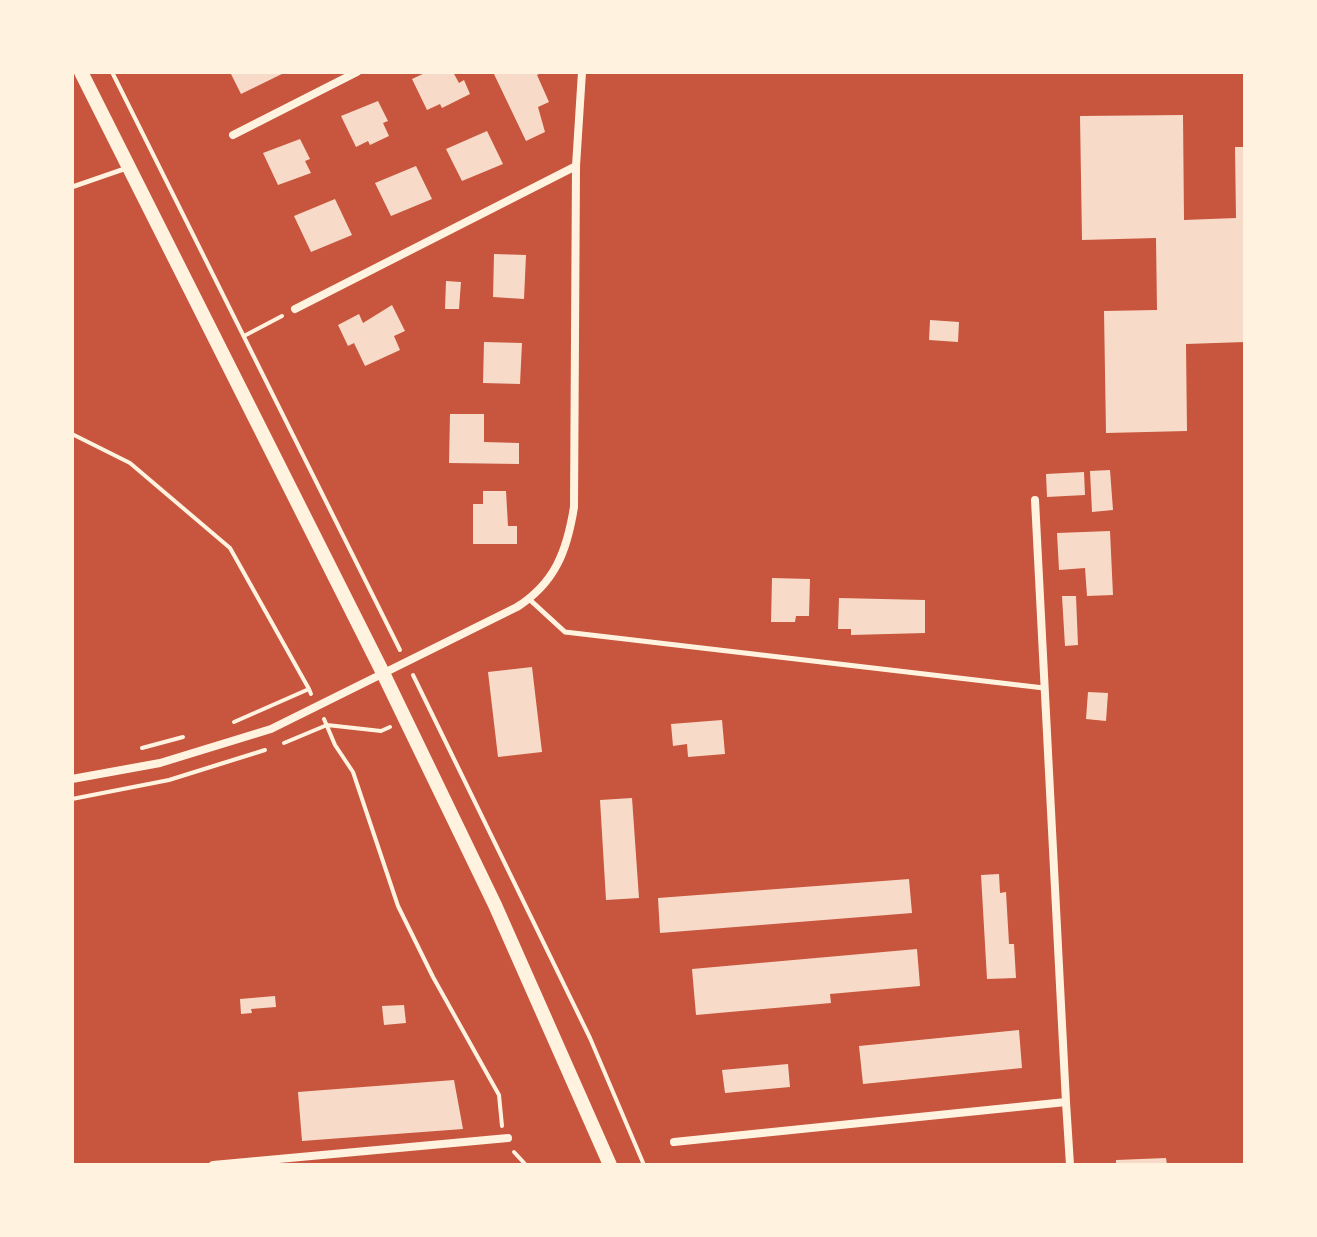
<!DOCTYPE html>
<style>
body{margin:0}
#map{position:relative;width:1317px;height:1237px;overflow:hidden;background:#c8553d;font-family:Ubuntu,sans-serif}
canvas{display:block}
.frame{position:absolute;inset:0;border:74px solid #fff3e0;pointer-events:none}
</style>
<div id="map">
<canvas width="1317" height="1237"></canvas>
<div class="frame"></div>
</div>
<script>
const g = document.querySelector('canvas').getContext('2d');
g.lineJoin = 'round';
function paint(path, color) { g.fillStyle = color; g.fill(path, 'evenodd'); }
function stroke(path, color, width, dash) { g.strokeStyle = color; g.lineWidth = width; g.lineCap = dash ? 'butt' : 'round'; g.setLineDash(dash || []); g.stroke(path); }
const building = new Path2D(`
 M 230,72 L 286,72 L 241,94 Z
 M 427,72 L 453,72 L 459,83 L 464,80 L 470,94 L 442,108 L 440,104 L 427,110 L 412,79 Z
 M 493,72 L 543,72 L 537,75 L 549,102 L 538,107 L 545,132 L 526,141 Z
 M 378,101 L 388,121 L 383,123 L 389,136 L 370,145 L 368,141 L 356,147 L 341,116 Z
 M 1183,115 L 1184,220 L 1236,218 L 1235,147 L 1245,147 L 1245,342 L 1186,344 L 1187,431 L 1106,433 L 1104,311 L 1157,310 L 1156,238 L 1082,240 L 1080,116 Z
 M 487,131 L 503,164 L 462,181 L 446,149 Z
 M 300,139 L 310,159 L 305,161 L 311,173 L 278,185 L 263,153 Z
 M 416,166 L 432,199 L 391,216 L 375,183 Z
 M 335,199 L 352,235 L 311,252 L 294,216 Z
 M 494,254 L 526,255 L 524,299 L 493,297 Z
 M 446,281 L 461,282 L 459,309 L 445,309 Z
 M 392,305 L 405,331 L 394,336 L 400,350 L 365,366 L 354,343 L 348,346 L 338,325 L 359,314 L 363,323 Z
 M 930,320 L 959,322 L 958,342 L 929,340 Z
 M 484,342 L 522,343 L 520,384 L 483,383 Z
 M 450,414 L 484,414 L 484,442 L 519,443 L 519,464 L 449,463 Z
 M 1110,470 L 1113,510 L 1092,512 L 1090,471 Z
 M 1084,472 L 1085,495 L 1047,497 L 1046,474 Z
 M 483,491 L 506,491 L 508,526 L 517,526 L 517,544 L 473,544 L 473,504 L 483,504 Z
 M 1110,531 L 1113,595 L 1087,596 L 1085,568 L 1059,570 L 1057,533 Z
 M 772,578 L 810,579 L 809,616 L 796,616 L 795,622 L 771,622 Z
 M 1062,596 L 1076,596 L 1078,645 L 1065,646 Z
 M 839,598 L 925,600 L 925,633 L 851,635 L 851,629 L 838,629 Z
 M 532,667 L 542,752 L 498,757 L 488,672 Z
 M 1088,692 L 1108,693 L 1106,721 L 1086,719 Z
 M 722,720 L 725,754 L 688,757 L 687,744 L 673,746 L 671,724 Z
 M 632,798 L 639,898 L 606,900 L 600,800 Z
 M 999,874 L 1000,893 L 1006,892 L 1009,944 L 1014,944 L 1016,978 L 987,979 L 981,875 Z
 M 909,879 L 912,913 L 660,933 L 658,898 Z
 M 917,949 L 920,986 L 830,994 L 831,1003 L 696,1015 L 692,969 Z
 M 275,996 L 276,1007 L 251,1009 L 252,1013 L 241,1014 L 240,999 Z
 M 404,1005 L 406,1023 L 384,1025 L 382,1006 Z
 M 1019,1030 L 1022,1068 L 863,1084 L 859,1046 Z
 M 788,1064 L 790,1087 L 725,1093 L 722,1070 Z
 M 454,1080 L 463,1129 L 302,1141 L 298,1092 Z
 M 1166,1158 L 1167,1165 L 1116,1165 L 1116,1160 Z`);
const path = new Path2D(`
 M 112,72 L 400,650
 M 244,336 L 282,316
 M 72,434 L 130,463 L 230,548 L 309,689
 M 413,675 L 590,1038 L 644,1165
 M 324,719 L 335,745 L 353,772 L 398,906 L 433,977 L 499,1095 L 502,1126
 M 234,722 L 309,689 L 311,694
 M 284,743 L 327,725 L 381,731 L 390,727
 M 142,748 L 183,737
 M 72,799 L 169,780 L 265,750
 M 514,1152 L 526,1165`);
const service = new Path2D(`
 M 72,187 L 127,168
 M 529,599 L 565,632 L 1044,688`);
const minor = new Path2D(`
 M 233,135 L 357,72
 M 295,309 L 576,166
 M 1035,500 L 1066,1102
 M 72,779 L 160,763 L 271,729 L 517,607 C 555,583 567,551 574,507 L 576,166 L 582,72
 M 674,1142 L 1066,1102 L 1070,1165
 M 213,1165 L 508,1138`);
const tertiary = new Path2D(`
 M 81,72 L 383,673 L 495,905 L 610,1165`);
paint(building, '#f7dbc8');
stroke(path, '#fff3e0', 4);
stroke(service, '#fff3e0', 5);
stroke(minor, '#fff3e0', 8);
stroke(tertiary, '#fff3e0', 14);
</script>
